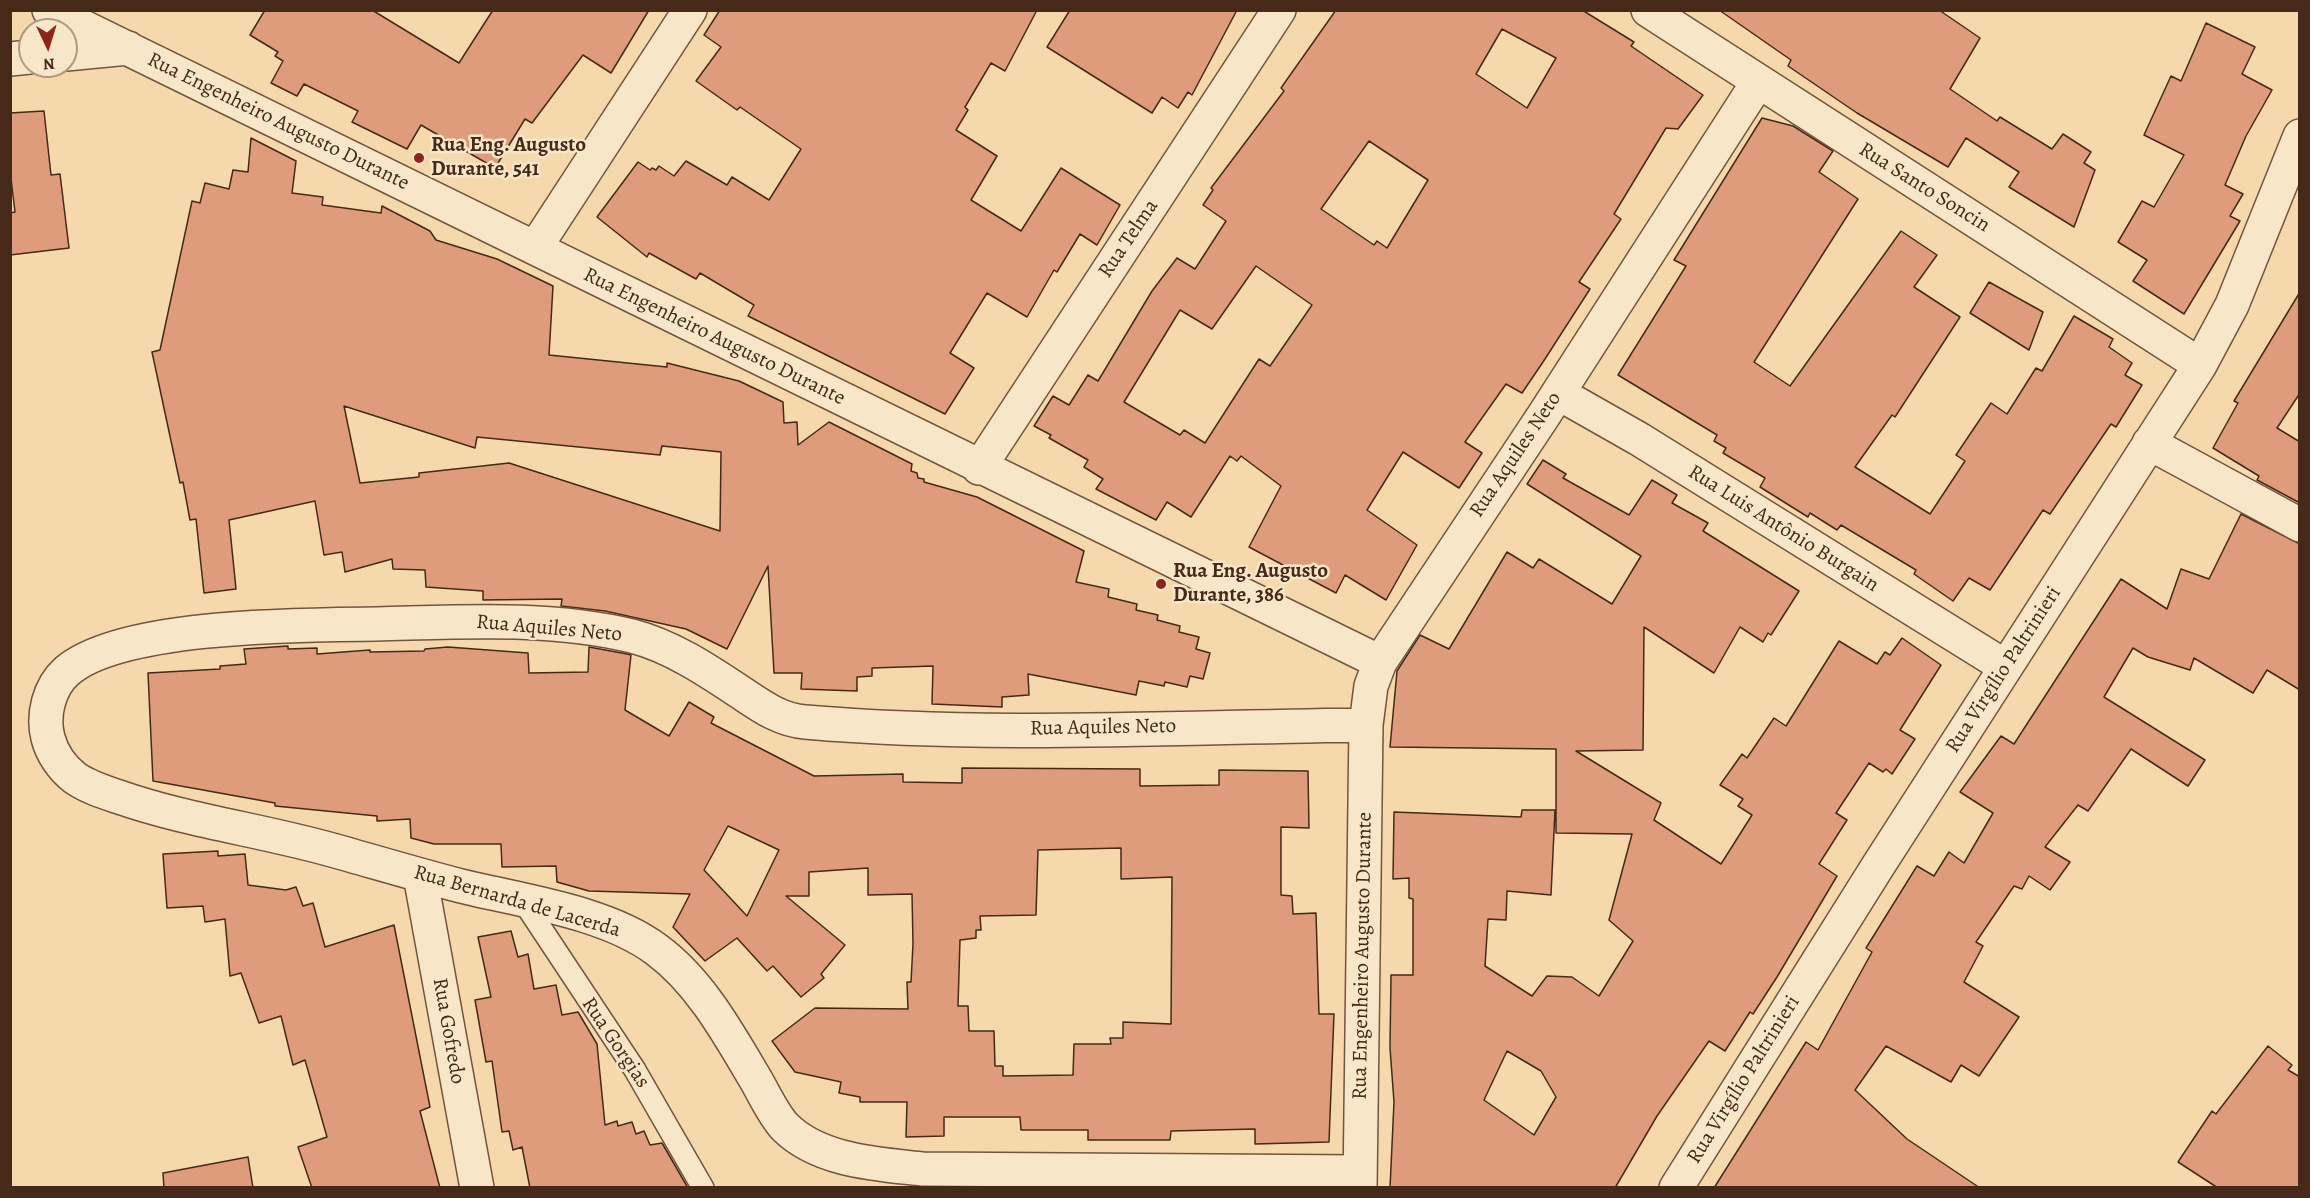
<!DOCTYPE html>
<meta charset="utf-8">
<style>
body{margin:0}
#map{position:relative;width:2310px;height:1198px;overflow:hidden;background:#f5d8ac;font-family:Alegreya,serif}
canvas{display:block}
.frame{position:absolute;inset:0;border:12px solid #462918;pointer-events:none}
.north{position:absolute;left:18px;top:18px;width:60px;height:60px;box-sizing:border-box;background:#f8e6c9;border:2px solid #b19a82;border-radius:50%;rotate:176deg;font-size:16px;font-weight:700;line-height:24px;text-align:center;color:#462918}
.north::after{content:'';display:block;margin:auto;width:21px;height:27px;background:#8f2418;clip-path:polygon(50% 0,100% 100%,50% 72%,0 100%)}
</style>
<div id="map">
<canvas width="2310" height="1198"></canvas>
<div class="frame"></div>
<div class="north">N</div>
</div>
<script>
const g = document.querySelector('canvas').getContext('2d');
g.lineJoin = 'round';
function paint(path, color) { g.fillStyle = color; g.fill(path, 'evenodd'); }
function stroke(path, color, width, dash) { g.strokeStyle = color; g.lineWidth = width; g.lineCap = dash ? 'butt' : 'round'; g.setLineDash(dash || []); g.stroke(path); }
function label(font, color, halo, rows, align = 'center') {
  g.font = font + ' Alegreya,serif'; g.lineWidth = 5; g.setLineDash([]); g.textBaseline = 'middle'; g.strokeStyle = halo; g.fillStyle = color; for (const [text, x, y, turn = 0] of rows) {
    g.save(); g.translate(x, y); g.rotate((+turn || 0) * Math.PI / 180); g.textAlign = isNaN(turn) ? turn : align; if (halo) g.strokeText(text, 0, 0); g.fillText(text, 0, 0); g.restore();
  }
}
const building = new Path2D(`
 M 265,10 L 372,10 L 459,63 L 493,10 L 649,10 L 611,73 L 583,55 L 532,123 L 525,119 L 495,168 L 421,125 L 407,149 L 352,122 L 358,111 L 304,84 L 297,96 L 271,83 L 283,61 L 275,56 L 278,52 L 250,35 Z
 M 720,10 L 1037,10 L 1005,71 L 991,63 L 965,107 L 968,110 L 956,130 L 997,156 L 971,200 L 1021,231 L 1061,168 L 1120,205 L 1097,245 L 1080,234 L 1057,272 L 1054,270 L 1027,317 L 987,293 L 950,353 L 974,368 L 945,414 L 748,316 L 754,305 L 700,273 L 696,279 L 649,253 L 647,257 L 597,217 L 638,162 L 650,170 L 652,168 L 656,170 L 659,166 L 674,176 L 686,161 L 727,185 L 732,177 L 769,200 L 801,149 L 740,107 L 737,110 L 696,81 L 721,47 L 704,35 Z
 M 1070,10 L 1237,10 L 1192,95 L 1188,92 L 1178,108 L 1162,97 L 1152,113 L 1047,47 Z
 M 1336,10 L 1582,10 L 1634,42 L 1631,46 L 1703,95 L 1678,129 L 1666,128 L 1614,214 L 1621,219 L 1579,282 L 1590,289 L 1543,362 L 1522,393 L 1506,384 L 1465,442 L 1482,453 L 1459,488 L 1403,452 L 1367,510 L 1417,545 L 1386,600 L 1345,575 L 1336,593 L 1249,547 L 1281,486 L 1241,456 L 1237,461 L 1230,456 L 1191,517 L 1167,502 L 1156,520 L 1096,489 L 1103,479 L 1084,467 L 1088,460 L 1049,438 L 1051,435 L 1034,426 L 1053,396 L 1069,405 L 1088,375 L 1098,381 L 1152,291 L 1177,258 L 1195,269 L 1226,221 L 1203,205 L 1213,190 L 1211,188 L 1284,91 L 1281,88 ZM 1502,29 L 1556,58 L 1527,108 L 1476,74 ZM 1369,141 L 1428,180 L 1387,248 L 1377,241 L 1374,245 L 1321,209 ZM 1256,266 L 1312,305 L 1270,366 L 1259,359 L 1205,443 L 1184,430 L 1180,435 L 1124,402 L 1180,310 L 1212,329 Z
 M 1719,10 L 1939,10 L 1980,38 L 1950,89 L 1997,121 L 2000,117 L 2052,149 L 2063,134 L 2091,152 L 2084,163 L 2095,170 L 2074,227 L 2009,187 L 2019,172 L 1966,138 L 1948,167 L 1857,113 L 1788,66 L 1791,60 Z
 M 2206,23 L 2255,47 L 2242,74 L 2272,90 L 2246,136 L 2225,185 L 2243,194 L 2230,216 L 2240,221 L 2184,314 L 2133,281 L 2147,260 L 2118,242 L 2142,201 L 2154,207 L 2184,155 L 2144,135 L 2171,76 L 2181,81 Z
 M 44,111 L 51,175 L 60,174 L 69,248 L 10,255 L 10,213 L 15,212 L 10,170 L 10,113 Z
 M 1762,118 L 1793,126 L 1833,151 L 1819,172 L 1858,199 L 1754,362 L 1790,386 L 1901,231 L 1937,255 L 1914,287 L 1960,317 L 1895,417 L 1892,415 L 1855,467 L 1930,514 L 1965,461 L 1956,455 L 1991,403 L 2007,414 L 2036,368 L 2042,371 L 2074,316 L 2113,339 L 2109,347 L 2132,363 L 2125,375 L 2142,385 L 2116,427 L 2111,424 L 2050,514 L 2043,510 L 1990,590 L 1969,578 L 1953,601 L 1914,574 L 1916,570 L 1841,525 L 1837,530 L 1810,513 L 1808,517 L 1760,487 L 1765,478 L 1723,453 L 1726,448 L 1714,441 L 1717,435 L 1618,375 L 1686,266 L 1674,260 Z
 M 251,138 L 296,161 L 292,193 L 323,197 L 322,205 L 381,213 L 382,206 L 430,231 L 436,240 L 497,259 L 553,286 L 549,355 L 667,367 L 667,363 L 739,381 L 783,402 L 784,423 L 797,422 L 798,445 L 829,422 L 912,464 L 911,471 L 917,473 L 918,478 L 924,479 L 924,482 L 977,497 L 1084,551 L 1076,582 L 1109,589 L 1108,597 L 1137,604 L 1136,610 L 1158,615 L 1157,620 L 1180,626 L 1179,632 L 1199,637 L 1196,649 L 1210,653 L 1203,679 L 1190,676 L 1187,687 L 1165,682 L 1164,686 L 1139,681 L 1136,695 L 1028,674 L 1029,695 L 1002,697 L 1002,707 L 932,704 L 933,666 L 872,668 L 872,676 L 857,677 L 857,691 L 801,689 L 802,673 L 774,673 L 768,566 L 727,649 L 686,629 L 605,611 L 561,606 L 562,599 L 483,600 L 483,591 L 426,587 L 425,570 L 393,569 L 392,559 L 345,572 L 342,552 L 324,555 L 315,501 L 229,520 L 236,589 L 204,593 L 196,519 L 190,520 L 183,482 L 180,483 L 152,352 L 160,350 L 192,201 L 200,203 L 205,183 L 229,189 L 233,170 L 248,172 ZM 344,406 L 475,448 L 477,437 L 660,455 L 662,446 L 721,452 L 720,531 L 509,463 L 419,473 L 419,477 L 360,483 Z
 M 1989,282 L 2043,312 L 2029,350 L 1970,313 Z
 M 2300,292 L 2300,393 L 2277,428 L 2300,442 L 2300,503 L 2257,480 L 2259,476 L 2213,448 L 2238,403 L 2234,401 Z
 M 1543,460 L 1566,474 L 1563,478 L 1629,515 L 1652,480 L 1677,495 L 1672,503 L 1708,523 L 1703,531 L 1799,591 L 1771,635 L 1768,633 L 1763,642 L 1740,627 L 1714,673 L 1644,627 L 1643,750 L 1576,751 L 1661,803 L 1654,820 L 1721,864 L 1752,815 L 1738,806 L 1743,799 L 1720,785 L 1742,754 L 1747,758 L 1774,718 L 1786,726 L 1839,641 L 1877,664 L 1885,652 L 1890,655 L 1902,638 L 1941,665 L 1900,730 L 1915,739 L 1892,774 L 1886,769 L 1883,772 L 1869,763 L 1836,813 L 1847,820 L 1819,864 L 1837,876 L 1777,977 L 1753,1014 L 1750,1012 L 1725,1051 L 1709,1041 L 1657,1116 L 1615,1188 L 1390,1188 L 1394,1102 L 1390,1048 L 1391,975 L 1413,975 L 1413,899 L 1409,898 L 1409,878 L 1393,879 L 1394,812 L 1521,817 L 1522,810 L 1555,810 L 1551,895 L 1507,891 L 1506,920 L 1488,919 L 1485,966 L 1532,996 L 1547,976 L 1572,977 L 1599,996 L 1633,941 L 1609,920 L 1632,834 L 1556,833 L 1556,749 L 1390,747 L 1397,671 L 1420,635 L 1449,649 L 1507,552 L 1533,568 L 1539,559 L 1612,604 L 1641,556 L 1527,484 ZM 1507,1051 L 1541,1071 L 1556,1097 L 1534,1135 L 1484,1100 Z
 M 2241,514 L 2300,544 L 2300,690 L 2267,670 L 2253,693 L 2194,658 L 2190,670 L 2148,657 L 2133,648 L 2104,697 L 2205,760 L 2188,786 L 2131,749 L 2088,811 L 2078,805 L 2045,847 L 2070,862 L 2050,890 L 2029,876 L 2022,889 L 2014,886 L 1976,942 L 1983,946 L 1964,982 L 2019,1017 L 1979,1076 L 1961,1065 L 1951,1082 L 1886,1046 L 1855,1090 L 1907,1139 L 1980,1188 L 1714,1188 L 1806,1042 L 1818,1050 L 1872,952 L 1866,948 L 1917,866 L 1934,876 L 1949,852 L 1964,863 L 1993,813 L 1960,792 L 2001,736 L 2014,744 L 2121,579 L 2167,609 L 2181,569 L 2209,579 Z
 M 288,646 L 288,649 L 317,648 L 317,654 L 370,650 L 370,652 L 424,651 L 425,649 L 448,647 L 528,653 L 529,673 L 588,672 L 589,647 L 627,654 L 631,655 L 625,710 L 669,736 L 689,702 L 714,717 L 711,723 L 814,776 L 903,774 L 903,782 L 962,783 L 962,768 L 1140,769 L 1140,786 L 1219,785 L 1219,770 L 1308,771 L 1309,828 L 1281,827 L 1281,895 L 1292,896 L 1293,914 L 1316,913 L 1319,1014 L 1334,1014 L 1329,1142 L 1255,1144 L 1255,1129 L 1171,1131 L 1170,1140 L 1088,1140 L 1088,1130 L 1021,1130 L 1020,1117 L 944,1117 L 944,1136 L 906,1137 L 907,1102 L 860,1102 L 860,1097 L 839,1093 L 841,1082 L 795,1072 L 772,1041 L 815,1008 L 908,1009 L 907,982 L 911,982 L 913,944 L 912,894 L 868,895 L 868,868 L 809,872 L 809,896 L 786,896 L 845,945 L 821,974 L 824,978 L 801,997 L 773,966 L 767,971 L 737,938 L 705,961 L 673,927 L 690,894 L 589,891 L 557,882 L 556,866 L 502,867 L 501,844 L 434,844 L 411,838 L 410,819 L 377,821 L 377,816 L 275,806 L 275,803 L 153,781 L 148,673 L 220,669 L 220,666 L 246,664 L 244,649 ZM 728,826 L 779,850 L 747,916 L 704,870 ZM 1121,848 L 1121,879 L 1172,877 L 1171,1024 L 1123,1022 L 1123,1038 L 1110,1038 L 1111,1044 L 1074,1044 L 1073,1075 L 1003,1076 L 1003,1066 L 995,1066 L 994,1031 L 969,1031 L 968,1006 L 958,1006 L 960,940 L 976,938 L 976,930 L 981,930 L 980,916 L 1036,915 L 1038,850 Z
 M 218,851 L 218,856 L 245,854 L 248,885 L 286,890 L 296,887 L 303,906 L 313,903 L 325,947 L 394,925 L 430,1107 L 420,1111 L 440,1188 L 312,1188 L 298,1147 L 327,1137 L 305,1060 L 293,1065 L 281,1016 L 259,1023 L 241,973 L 230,976 L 225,919 L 205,922 L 203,906 L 167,908 L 163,854 Z
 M 511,931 L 518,957 L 528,954 L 534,989 L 556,985 L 562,1015 L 578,1012 L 597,1044 L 605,1125 L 617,1121 L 618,1126 L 632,1122 L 636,1134 L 644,1131 L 650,1145 L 662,1143 L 688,1188 L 530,1188 L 522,1147 L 513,1150 L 509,1131 L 502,1132 L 492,1061 L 486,1062 L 475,1000 L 491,997 L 478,937 Z
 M 2268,1046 L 2292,1065 L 2288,1070 L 2300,1077 L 2300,1188 L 2218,1188 L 2178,1162 L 2212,1111 L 2216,1114 Z
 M 248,1157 L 253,1188 L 164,1188 L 163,1173 Z`);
const service = new Path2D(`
 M 523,901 L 635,1070 L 703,1188`);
const minor = new Path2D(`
 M 49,10 L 1380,662
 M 1648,10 L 2200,365
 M 66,54 L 128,48
 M 10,59 L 30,57
 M 535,248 L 690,10
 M 1558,393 L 1639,439 L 2006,667
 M 2149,443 L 2300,525
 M 979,468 L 1279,10
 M 420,875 L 477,1188
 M 1360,1172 L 922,1169 C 877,1164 819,1161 785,1127 C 772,1113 763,1091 753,1075 C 727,1031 699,981 657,950 C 607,912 522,901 461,886 C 418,875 375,862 332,850 C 261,830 188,821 119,797 C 104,792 88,787 75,778 C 62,768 52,753 48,738 C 42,715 49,687 67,671 C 122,624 304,625 377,624 C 461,622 550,616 632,636 C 671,646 707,670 740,692 C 761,706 780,720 805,722 C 992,738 1180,727 1366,725 L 1371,686 L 1380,662 L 1544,415 L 1758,82
 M 1360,1188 L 1366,725
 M 1676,1188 L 1878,866 L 2200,365 L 2232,305 L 2300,136`);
const markers = [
 [419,158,6,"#8f2418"],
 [1161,584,6,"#8f2418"]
];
const streetNames = [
 ["Rua Engenheiro Augusto Durante",278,122,26],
 ["Rua Santo Soncin",1924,188,32],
 ["Rua Telma",1129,239,-56],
 ["Rua Engenheiro Augusto Durante",714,337,26],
 ["Rua Aquiles Neto",1516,455,-56],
 ["Rua Luis Antônio Burgain",1783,529,32],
 ["Rua Aquiles Neto",549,629,5],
 ["Rua Virgílio Paltrinieri",2004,670,-57],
 ["Rua Aquiles Neto",1103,728,-1],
 ["Rua Bernarda de Lacerda",517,902,16],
 ["Rua Engenheiro Augusto Durante",1363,956,-89],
 ["Rua Gofredo",448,1031,80],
 ["Rua Gorgias",615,1043,56],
 ["Rua Virgílio Paltrinieri",1744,1080,-58]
];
const poiNames = [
 ["Rua Eng. Augusto",431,146],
 ["Durante, 541",431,170],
 ["Rua Eng. Augusto",1173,572],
 ["Durante, 386",1173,596]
];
paint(building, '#de9c7c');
stroke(building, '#462918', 1.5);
stroke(service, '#72553d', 24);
stroke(minor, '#72553d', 36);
stroke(service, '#f8e6c9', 21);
stroke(minor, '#f8e6c9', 33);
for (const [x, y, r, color] of markers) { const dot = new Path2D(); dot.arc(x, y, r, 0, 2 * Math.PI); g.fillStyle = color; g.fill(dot); stroke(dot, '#f8e6c9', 2); }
label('21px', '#462918', '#f8e6c9', streetNames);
label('bold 21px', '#462918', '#f8e6c9', poiNames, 'left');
</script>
